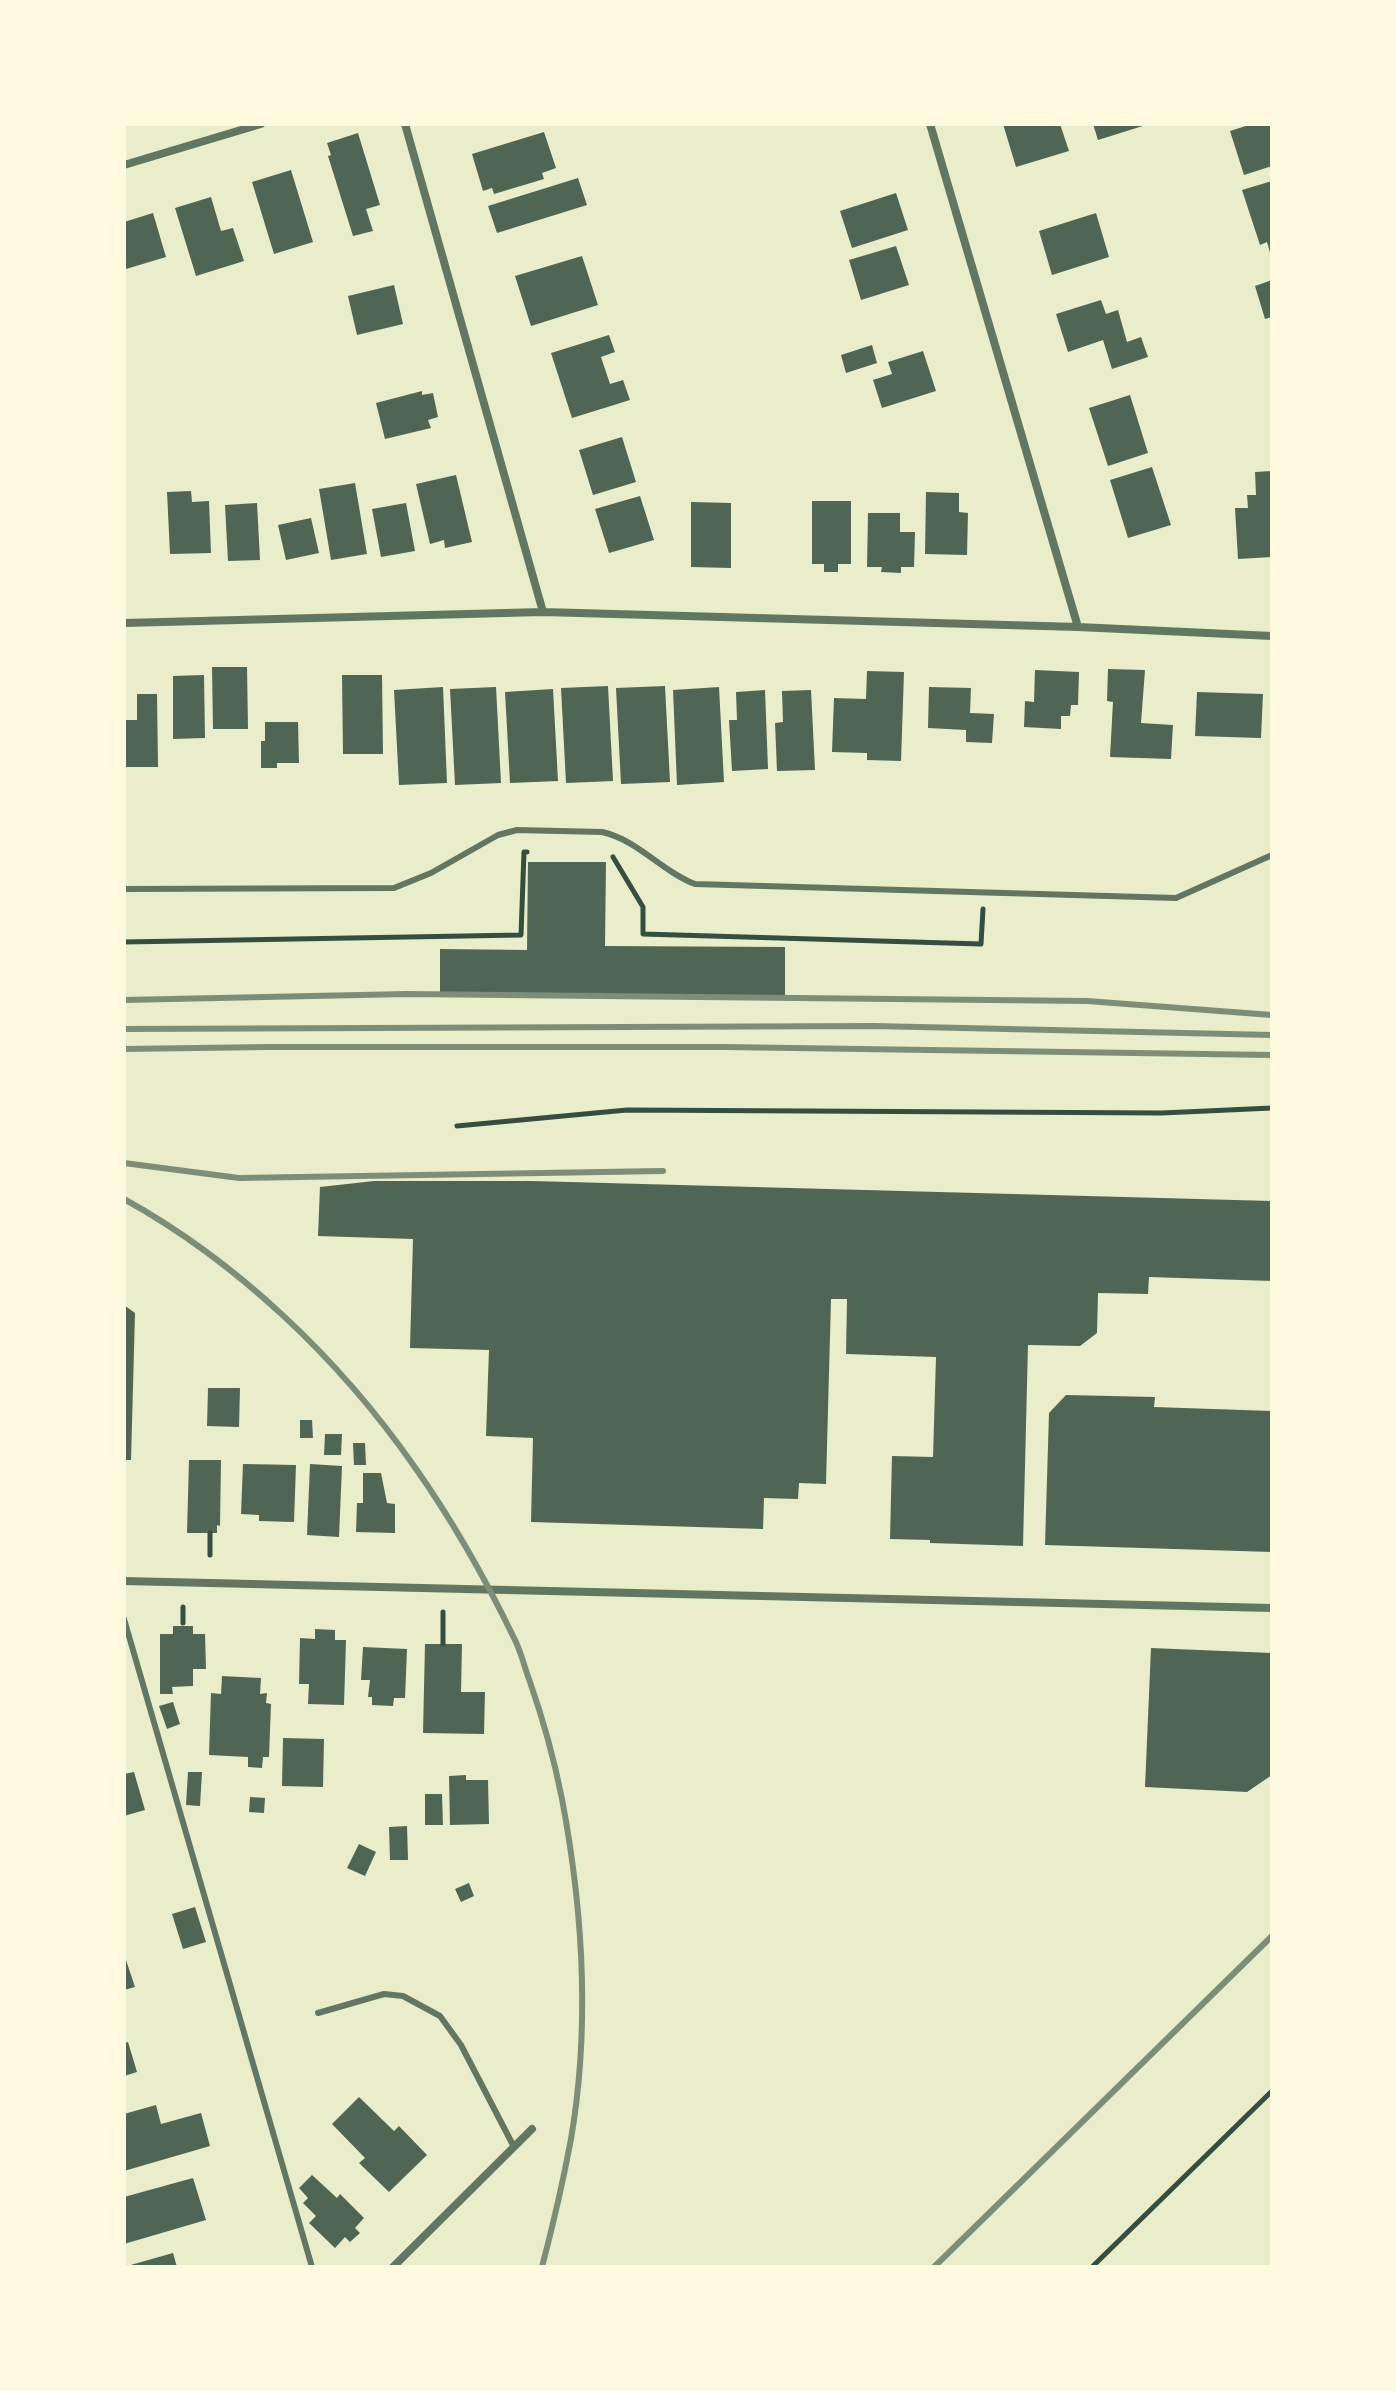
<!DOCTYPE html>
<style>
body{margin:0}
#map{position:relative;width:1396px;height:2391px;overflow:hidden;background:#e9edc9;font-family:Arial,sans-serif}
canvas{display:block}
.frame{position:absolute;inset:0;border:126px solid #fefae0;pointer-events:none}
</style>
<div id="map">
<canvas width="1396" height="2391"></canvas>
<div class="frame"></div>
</div>
<script>
const g = document.querySelector('canvas').getContext('2d');
g.lineJoin = 'round';
function paint(path, color) { g.fillStyle = color; g.fill(path, 'evenodd'); }
function stroke(path, color, width, dash) { g.strokeStyle = color; g.lineWidth = width; g.lineCap = dash ? 'butt' : 'round'; g.setLineDash(dash || []); g.stroke(path); }
const building = new Path2D(`
 M 1003,124 L 1060,124 L 1069,151 L 1016,167 Z
 M 1093,124 L 1146,124 L 1146,125 L 1098,140 Z
 M 1252,124 L 1272,124 L 1272,166 L 1244,175 L 1230,131 Z
 M 544,132 L 556,168 L 542,173 L 544,179 L 494,194 L 492,188 L 483,191 L 472,154 Z
 M 358,133 L 380,205 L 366,209 L 373,231 L 353,236 L 328,156 L 331,155 L 327,143 Z
 M 291,170 L 313,242 L 274,254 L 252,182 Z
 M 578,178 L 587,205 L 497,233 L 488,206 Z
 M 1272,181 L 1272,256 L 1271,256 L 1267,242 L 1260,245 L 1242,190 Z
 M 896,193 L 908,230 L 852,248 L 840,211 Z
 M 211,197 L 221,231 L 233,228 L 244,261 L 196,276 L 175,208 Z
 M 153,213 L 166,257 L 126,269 L 124,261 L 124,222 Z
 M 1096,213 L 1109,257 L 1052,275 L 1039,231 Z
 M 896,246 L 909,285 L 861,300 L 849,260 Z
 M 582,256 L 598,305 L 531,326 L 515,276 Z
 M 1272,280 L 1272,317 L 1265,319 L 1255,286 Z
 M 394,285 L 403,324 L 357,335 L 348,296 Z
 M 1101,300 L 1106,314 L 1118,310 L 1127,342 L 1141,337 L 1148,357 L 1112,369 L 1103,340 L 1068,352 L 1056,314 Z
 M 609,335 L 615,352 L 601,357 L 610,384 L 623,380 L 630,400 L 572,418 L 551,353 Z
 M 872,345 L 877,363 L 846,373 L 841,355 Z
 M 923,351 L 936,391 L 882,408 L 873,380 L 892,374 L 888,362 Z
 M 422,391 L 422,395 L 433,393 L 438,417 L 428,420 L 431,428 L 385,439 L 376,403 Z
 M 1130,395 L 1148,453 L 1108,466 L 1089,408 Z
 M 622,437 L 636,482 L 593,495 L 579,450 Z
 M 1152,467 L 1171,525 L 1128,538 L 1110,480 Z
 M 1272,471 L 1272,557 L 1238,559 L 1235,508 L 1248,508 L 1247,495 L 1256,495 L 1255,472 Z
 M 456,475 L 472,542 L 445,548 L 444,540 L 430,544 L 416,484 Z
 M 355,483 L 367,554 L 331,560 L 319,489 Z
 M 191,491 L 192,502 L 209,501 L 211,553 L 170,554 L 167,492 Z
 M 926,492 L 959,493 L 959,512 L 968,513 L 967,555 L 925,554 Z
 M 640,496 L 654,540 L 609,553 L 595,509 Z
 M 812,501 L 851,501 L 851,564 L 838,564 L 838,572 L 824,572 L 824,564 L 812,564 Z
 M 691,502 L 731,503 L 731,568 L 691,567 Z
 M 257,503 L 260,560 L 228,561 L 225,505 Z
 M 406,503 L 415,551 L 381,557 L 372,509 Z
 M 868,513 L 900,513 L 900,532 L 915,532 L 914,567 L 901,567 L 901,573 L 881,572 L 882,567 L 867,567 Z
 M 311,518 L 319,553 L 286,560 L 278,525 Z
 M 212,667 L 247,667 L 248,729 L 213,729 Z
 M 1108,669 L 1145,670 L 1141,723 L 1173,725 L 1171,759 L 1110,757 L 1113,702 L 1107,701 Z
 M 1035,670 L 1079,672 L 1078,705 L 1071,705 L 1070,716 L 1061,716 L 1061,729 L 1024,727 L 1025,701 L 1034,702 Z
 M 867,671 L 904,672 L 901,761 L 867,760 L 867,753 L 832,752 L 834,698 L 866,699 Z
 M 204,675 L 205,738 L 173,739 L 173,676 Z
 M 342,675 L 382,675 L 383,754 L 343,754 Z
 M 608,686 L 613,781 L 566,783 L 561,688 Z
 M 665,686 L 670,782 L 621,784 L 616,688 Z
 M 443,687 L 447,783 L 399,785 L 394,690 Z
 M 496,687 L 501,783 L 455,785 L 450,689 Z
 M 719,687 L 724,782 L 677,785 L 673,690 Z
 M 929,687 L 971,688 L 970,713 L 994,714 L 992,743 L 966,742 L 966,730 L 928,728 Z
 M 553,689 L 558,781 L 510,783 L 505,692 Z
 M 765,690 L 768,769 L 732,771 L 729,720 L 737,720 L 736,692 Z
 M 811,690 L 815,770 L 777,771 L 775,723 L 783,722 L 782,691 Z
 M 1197,692 L 1263,694 L 1261,738 L 1195,736 Z
 M 137,694 L 157,694 L 158,767 L 124,767 L 124,720 L 137,720 Z
 M 265,722 L 298,722 L 299,763 L 277,763 L 277,768 L 261,768 L 261,741 L 265,741 Z
 M 528,862 L 606,862 L 605,946 L 785,947 L 785,996 L 440,992 L 440,949 L 527,950 Z
 M 374,1181 L 532,1181 L 1272,1201 L 1272,1281 L 1149,1277 L 1148,1294 L 1098,1293 L 1097,1333 L 1080,1346 L 1028,1345 L 1023,1546 L 930,1543 L 930,1540 L 890,1539 L 892,1456 L 933,1457 L 936,1357 L 846,1354 L 847,1299 L 831,1299 L 826,1484 L 799,1483 L 798,1499 L 764,1498 L 763,1529 L 531,1522 L 533,1438 L 486,1436 L 489,1350 L 410,1348 L 413,1239 L 318,1236 L 320,1187 Z
 M 124,1305 L 135,1313 L 131,1460 L 124,1460 Z
 M 208,1388 L 240,1388 L 239,1427 L 207,1426 Z
 M 1066,1395 L 1155,1397 L 1154,1407 L 1272,1411 L 1272,1552 L 1045,1545 L 1049,1413 Z
 M 300,1420 L 312,1420 L 313,1438 L 300,1438 Z
 M 325,1434 L 342,1434 L 341,1455 L 324,1455 Z
 M 353,1443 L 365,1443 L 366,1465 L 354,1465 Z
 M 189,1460 L 221,1460 L 220,1526 L 217,1525 L 217,1533 L 187,1533 Z
 M 243,1464 L 296,1465 L 294,1522 L 259,1521 L 259,1515 L 241,1514 Z
 M 310,1464 L 342,1466 L 339,1537 L 307,1535 Z
 M 363,1473 L 381,1473 L 387,1503 L 395,1504 L 395,1533 L 356,1532 L 357,1503 L 363,1503 Z
 M 173,1626 L 193,1626 L 193,1634 L 205,1634 L 206,1669 L 193,1669 L 193,1686 L 172,1687 L 173,1694 L 160,1694 L 160,1634 L 173,1634 Z
 M 315,1629 L 335,1630 L 335,1640 L 346,1640 L 344,1705 L 308,1704 L 309,1684 L 299,1684 L 300,1638 L 315,1639 Z
 M 425,1644 L 462,1644 L 461,1692 L 485,1692 L 484,1734 L 423,1733 Z
 M 363,1647 L 407,1649 L 405,1698 L 394,1698 L 393,1706 L 372,1705 L 372,1697 L 368,1697 L 370,1680 L 361,1680 Z
 M 1151,1648 L 1272,1653 L 1272,1775 L 1247,1792 L 1145,1787 Z
 M 222,1676 L 261,1678 L 260,1694 L 267,1693 L 266,1703 L 271,1704 L 269,1757 L 263,1757 L 262,1768 L 248,1767 L 248,1757 L 209,1755 L 211,1693 L 221,1694 Z
 M 173,1702 L 180,1724 L 167,1729 L 159,1706 Z
 M 283,1738 L 324,1739 L 323,1787 L 282,1786 Z
 M 134,1772 L 145,1810 L 124,1816 L 124,1774 Z
 M 188,1772 L 202,1772 L 200,1806 L 186,1805 Z
 M 466,1775 L 466,1780 L 488,1780 L 489,1824 L 450,1825 L 449,1776 Z
 M 425,1794 L 442,1794 L 443,1825 L 425,1825 Z
 M 250,1797 L 265,1798 L 264,1813 L 249,1812 Z
 M 407,1826 L 408,1860 L 390,1860 L 389,1827 Z
 M 359,1844 L 376,1852 L 365,1876 L 347,1868 Z
 M 469,1883 L 474,1896 L 461,1902 L 455,1889 Z
 M 195,1907 L 206,1942 L 183,1949 L 172,1914 Z
 M 124,1954 L 135,1987 L 124,1990 Z
 M 128,2042 L 137,2072 L 124,2076 L 124,2043 Z
 M 359,2097 L 394,2131 L 399,2126 L 427,2155 L 389,2192 L 359,2163 L 365,2158 L 332,2124 Z
 M 156,2105 L 161,2124 L 201,2113 L 210,2146 L 124,2171 L 124,2114 Z
 M 312,2175 L 337,2198 L 340,2194 L 364,2218 L 355,2228 L 360,2233 L 350,2242 L 345,2237 L 335,2248 L 309,2223 L 316,2216 L 303,2203 L 308,2198 L 299,2188 Z
 M 193,2178 L 206,2220 L 124,2244 L 124,2197 Z
 M 173,2253 L 177,2267 L 127,2267 L 127,2266 Z`);
const path = new Path2D(`
 M 613,857 L 643,907 L 643,934 L 981,944 L 983,909
 M 124,942 L 521,935 L 524,852 L 527,852
 M 457,1126 L 627,1110 L 1162,1113 L 1272,1108
 M 210,1533 L 210,1555
 M 183,1623 L 183,1607
 M 443,1644 L 443,1612
 M 1092,2267 L 1272,2091`);
const service = new Path2D(`
 M 124,889 L 394,888 L 431,873 L 498,835 L 517,830 L 602,832 C 638,840 661,871 695,884 L 1176,898 L 1272,855
 M 124,1619 L 312,2267
 M 318,2013 L 384,1994 L 403,1996 L 440,2016 L 461,2045 L 514,2147`);
const minor = new Path2D(`
 M 405,124 L 543,612
 M 930,124 L 1078,627
 M 124,165 L 261,124
 M 124,623 L 543,612 L 1078,627 L 1272,636
 M 124,1581 L 1272,1608
 M 393,2267 L 532,2129`);
const rail = new Path2D(`
 M 124,1000 L 407,994 L 1087,1001 L 1272,1015
 M 124,1029 L 874,1026 L 1272,1035
 M 124,1049 L 268,1047 L 724,1047 L 1272,1055
 M 124,1163 L 239,1178 L 663,1171
 M 124,1199 C 238,1262 340,1360 414,1466 C 453,1521 485,1578 514,1638 C 521,1651 524,1666 529,1679 C 543,1719 554,1758 562,1799 C 583,1910 590,2028 571,2139 C 563,2182 553,2225 542,2267
 M 934,2267 L 1272,1936`);
paint(building, '#4f6655');
stroke(path, '#344e41', 5);
stroke(service, '#617663', 6);
stroke(minor, '#617663', 8);
stroke(rail, '#7c8e77', 6);
</script>
